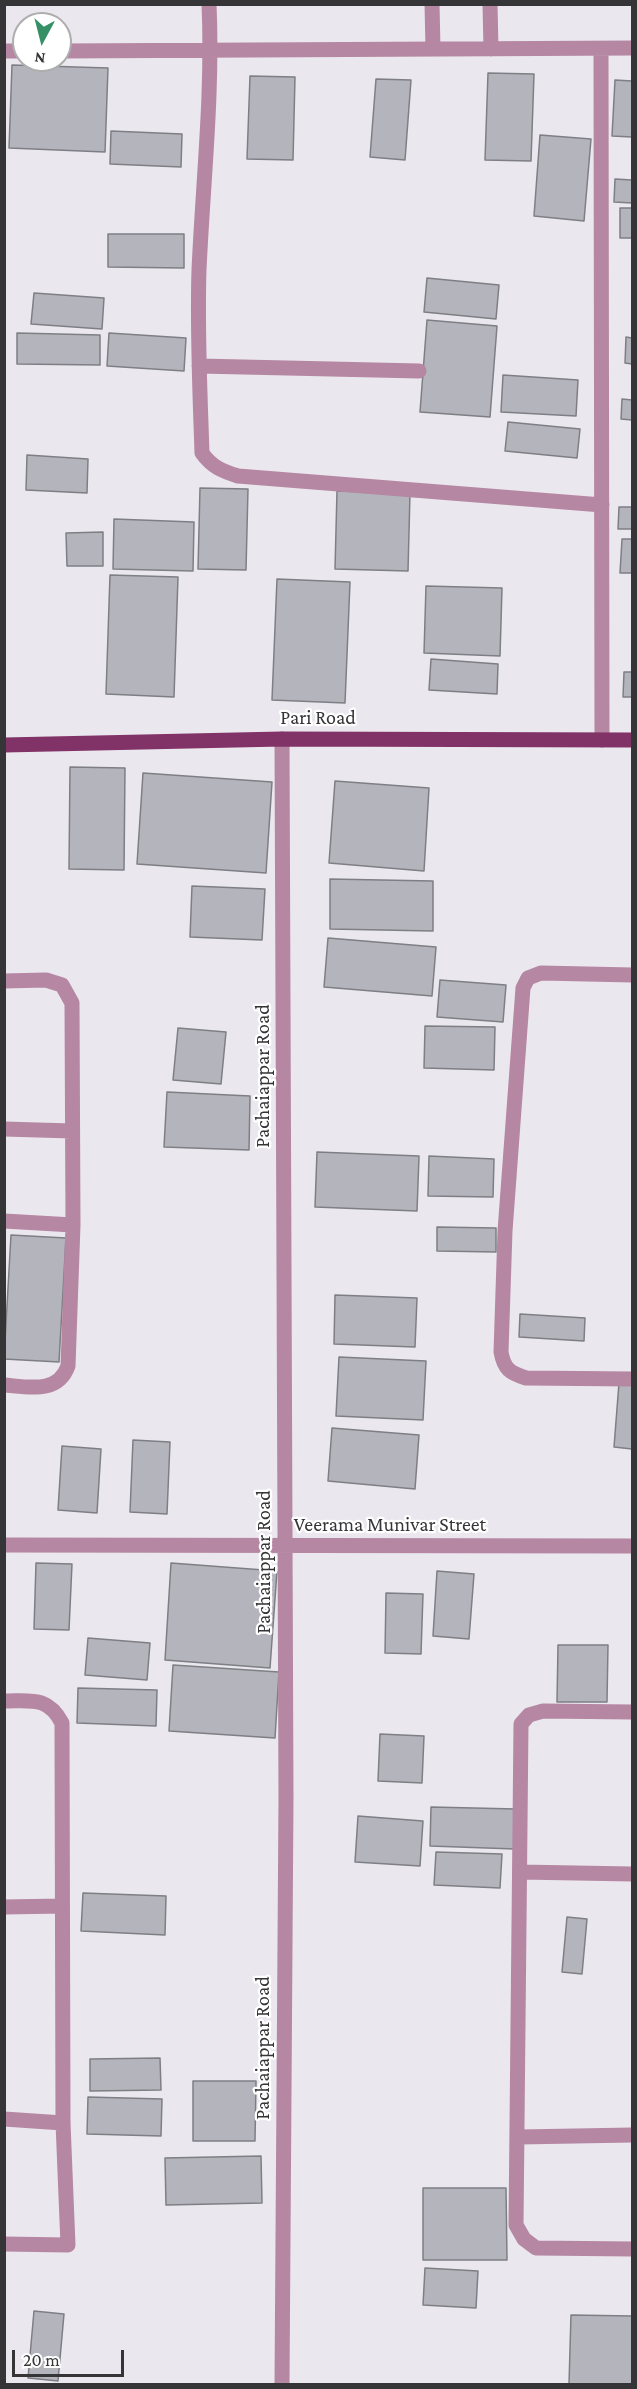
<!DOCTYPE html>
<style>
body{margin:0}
#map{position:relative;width:637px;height:2389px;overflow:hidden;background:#ebe7ee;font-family:"Crimson Pro",serif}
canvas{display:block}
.frame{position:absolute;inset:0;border:6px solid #353436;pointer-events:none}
.north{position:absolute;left:12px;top:12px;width:60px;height:60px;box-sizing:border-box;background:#fff;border:2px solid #aeaeaf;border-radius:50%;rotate:187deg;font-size:16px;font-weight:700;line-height:24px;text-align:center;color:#353436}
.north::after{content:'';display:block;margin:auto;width:21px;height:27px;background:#359066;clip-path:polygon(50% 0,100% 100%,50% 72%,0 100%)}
.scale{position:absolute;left:12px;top:2350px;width:112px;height:27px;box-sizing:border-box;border:3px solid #353436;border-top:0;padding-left:8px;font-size:18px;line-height:21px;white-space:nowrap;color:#353436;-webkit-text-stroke:4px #fff;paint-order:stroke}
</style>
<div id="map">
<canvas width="637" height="2389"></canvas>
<div class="frame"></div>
<div class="north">N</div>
<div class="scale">20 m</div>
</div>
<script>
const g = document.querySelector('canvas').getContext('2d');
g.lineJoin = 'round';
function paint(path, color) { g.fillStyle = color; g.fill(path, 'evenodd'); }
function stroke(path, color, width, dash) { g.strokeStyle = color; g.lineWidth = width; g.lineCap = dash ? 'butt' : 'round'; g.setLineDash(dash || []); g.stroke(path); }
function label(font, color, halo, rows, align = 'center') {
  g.font = font + ' "Crimson Pro",serif'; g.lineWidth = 4.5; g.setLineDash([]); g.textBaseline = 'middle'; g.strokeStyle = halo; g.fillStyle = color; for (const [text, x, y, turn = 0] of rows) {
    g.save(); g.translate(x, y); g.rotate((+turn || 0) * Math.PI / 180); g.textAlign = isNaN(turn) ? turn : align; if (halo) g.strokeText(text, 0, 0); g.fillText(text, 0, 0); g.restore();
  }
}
const building = new Path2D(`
 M 12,65 L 108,68 L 105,152 L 9,148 Z
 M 488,73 L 534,74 L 531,161 L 485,160 Z
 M 250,76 L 295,77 L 293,160 L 247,159 Z
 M 376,79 L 411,80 L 405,160 L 370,157 Z
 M 615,80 L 632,81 L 632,137 L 612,136 Z
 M 111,131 L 182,134 L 181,167 L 110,164 Z
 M 540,135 L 591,139 L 584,221 L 534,216 Z
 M 615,179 L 632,180 L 632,203 L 614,202 Z
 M 620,208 L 632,208 L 632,238 L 620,238 Z
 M 108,234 L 184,234 L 184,268 L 108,267 Z
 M 427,278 L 499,285 L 496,319 L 424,312 Z
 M 34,293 L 104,298 L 102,329 L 31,324 Z
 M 427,320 L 497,326 L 490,417 L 420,412 Z
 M 17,333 L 100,335 L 100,365 L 17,364 Z
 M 109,333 L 186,338 L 184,371 L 107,366 Z
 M 626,337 L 632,338 L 632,364 L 625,363 Z
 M 503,375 L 578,380 L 576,416 L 501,412 Z
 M 622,399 L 632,400 L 632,420 L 621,419 Z
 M 508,422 L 580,429 L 577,458 L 505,451 Z
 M 27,455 L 88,459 L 87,493 L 26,490 Z
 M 200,488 L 248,489 L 246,570 L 198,569 Z
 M 337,491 L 410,493 L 408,571 L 335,569 Z
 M 619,507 L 632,507 L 632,529 L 618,529 Z
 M 114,519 L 194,522 L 193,571 L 113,569 Z
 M 103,532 L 103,566 L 67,566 L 66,533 Z
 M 622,539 L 632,539 L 632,573 L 620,573 Z
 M 110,575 L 178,577 L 174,697 L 106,694 Z
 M 277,579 L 350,582 L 345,703 L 272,700 Z
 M 426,586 L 502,588 L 500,656 L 424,653 Z
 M 431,659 L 498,664 L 497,694 L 429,690 Z
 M 624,672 L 632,672 L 632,697 L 623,697 Z
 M 70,767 L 125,768 L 124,870 L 69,869 Z
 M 143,773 L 272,782 L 266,873 L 137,864 Z
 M 335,781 L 429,788 L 424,871 L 329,863 Z
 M 330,879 L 433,881 L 433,931 L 330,929 Z
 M 192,886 L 265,889 L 262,940 L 190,937 Z
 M 328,938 L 436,947 L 432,996 L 324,987 Z
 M 440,980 L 506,985 L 503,1022 L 437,1017 Z
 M 425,1026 L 495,1027 L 494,1070 L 424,1068 Z
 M 178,1028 L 226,1032 L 221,1084 L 173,1080 Z
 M 167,1092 L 250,1096 L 249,1150 L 164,1147 Z
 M 317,1152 L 419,1156 L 417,1211 L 315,1207 Z
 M 429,1156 L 494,1159 L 493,1197 L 428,1196 Z
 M 437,1227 L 496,1228 L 496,1252 L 437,1251 Z
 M 11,1235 L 66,1238 L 59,1362 L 4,1359 Z
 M 335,1295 L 417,1298 L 415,1347 L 334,1344 Z
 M 520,1314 L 585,1318 L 584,1341 L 519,1337 Z
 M 339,1357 L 426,1361 L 423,1420 L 336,1416 Z
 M 619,1383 L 632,1384 L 632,1449 L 614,1447 Z
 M 332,1428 L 419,1435 L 415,1489 L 328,1481 Z
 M 133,1440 L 170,1442 L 167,1514 L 130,1512 Z
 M 62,1446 L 101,1449 L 97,1513 L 58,1510 Z
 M 36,1563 L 72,1564 L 69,1630 L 34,1629 Z
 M 171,1563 L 277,1571 L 270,1668 L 165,1660 Z
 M 437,1571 L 474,1574 L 469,1639 L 433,1636 Z
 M 386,1593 L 423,1594 L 421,1654 L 385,1653 Z
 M 88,1638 L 150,1643 L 147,1680 L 85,1675 Z
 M 558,1645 L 608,1645 L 607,1702 L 557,1702 Z
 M 173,1665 L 279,1672 L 275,1738 L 169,1731 Z
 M 78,1688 L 157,1690 L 156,1726 L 77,1723 Z
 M 380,1734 L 424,1736 L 422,1783 L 378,1781 Z
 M 431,1807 L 516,1809 L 515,1849 L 430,1846 Z
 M 358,1816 L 423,1821 L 420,1866 L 355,1862 Z
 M 436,1852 L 502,1854 L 500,1888 L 434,1885 Z
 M 83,1893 L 166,1896 L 165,1935 L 81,1931 Z
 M 567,1917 L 587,1919 L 582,1974 L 562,1972 Z
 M 160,2058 L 161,2090 L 90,2091 L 90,2059 Z
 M 193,2081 L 256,2081 L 255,2141 L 193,2141 Z
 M 88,2097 L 162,2099 L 161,2136 L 87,2134 Z
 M 261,2156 L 262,2203 L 166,2205 L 165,2158 Z
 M 423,2188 L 506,2188 L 507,2260 L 423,2260 Z
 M 425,2268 L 478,2271 L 476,2308 L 423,2305 Z
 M 34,2311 L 64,2314 L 58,2381 L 28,2378 Z
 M 571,2315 L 632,2316 L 632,2384 L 569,2384 Z`);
const minor = new Path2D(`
 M 209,4 C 213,93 203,181 199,270 C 197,331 200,392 202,453 C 212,467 222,471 238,476 L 602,505
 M 432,4 L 433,49
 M 490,4 L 491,49
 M 601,49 L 602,740
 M 4,51 L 24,51
 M 60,51 L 632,48
 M 199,366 L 419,371
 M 632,975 L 541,973 L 528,978 L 523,988 L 505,1231 L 501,1352 C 504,1369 510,1373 526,1378 L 632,1379
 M 4,981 L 46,980 L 62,985 L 72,1003 L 73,1225 L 68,1366 C 58,1394 29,1387 4,1385
 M 4,1129 L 72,1131
 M 4,1221 L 73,1225
 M 4,1545 L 632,1546
 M 4,1701 C 31,1701 48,1696 62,1723 L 63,2123 L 68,2245 L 4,2244
 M 632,1712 L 543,1711 L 529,1715 L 521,1724 L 516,2225 L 524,2239 L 536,2248 L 632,2249
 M 520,1872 L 632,1874
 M 4,1907 L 62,1906
 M 4,2119 L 63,2123
 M 519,2137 L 632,2135
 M 282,2384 L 286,1797 L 282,739`);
const major = new Path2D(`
 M 4,745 L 282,739 L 632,740`);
const streetNames = [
 ["Pari Road",318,718],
 ["Pachaiappar Road",263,1076,-90],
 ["Veerama Munivar Street",390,1525],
 ["Pachaiappar Road",264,1562,-90],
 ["Pachaiappar Road",263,2048,-90]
];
paint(building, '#b4b5bc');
stroke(building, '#7e7f85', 1.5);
stroke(minor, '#b587a2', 15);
stroke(major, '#813267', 15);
label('20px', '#353436', '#fff', streetNames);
</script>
